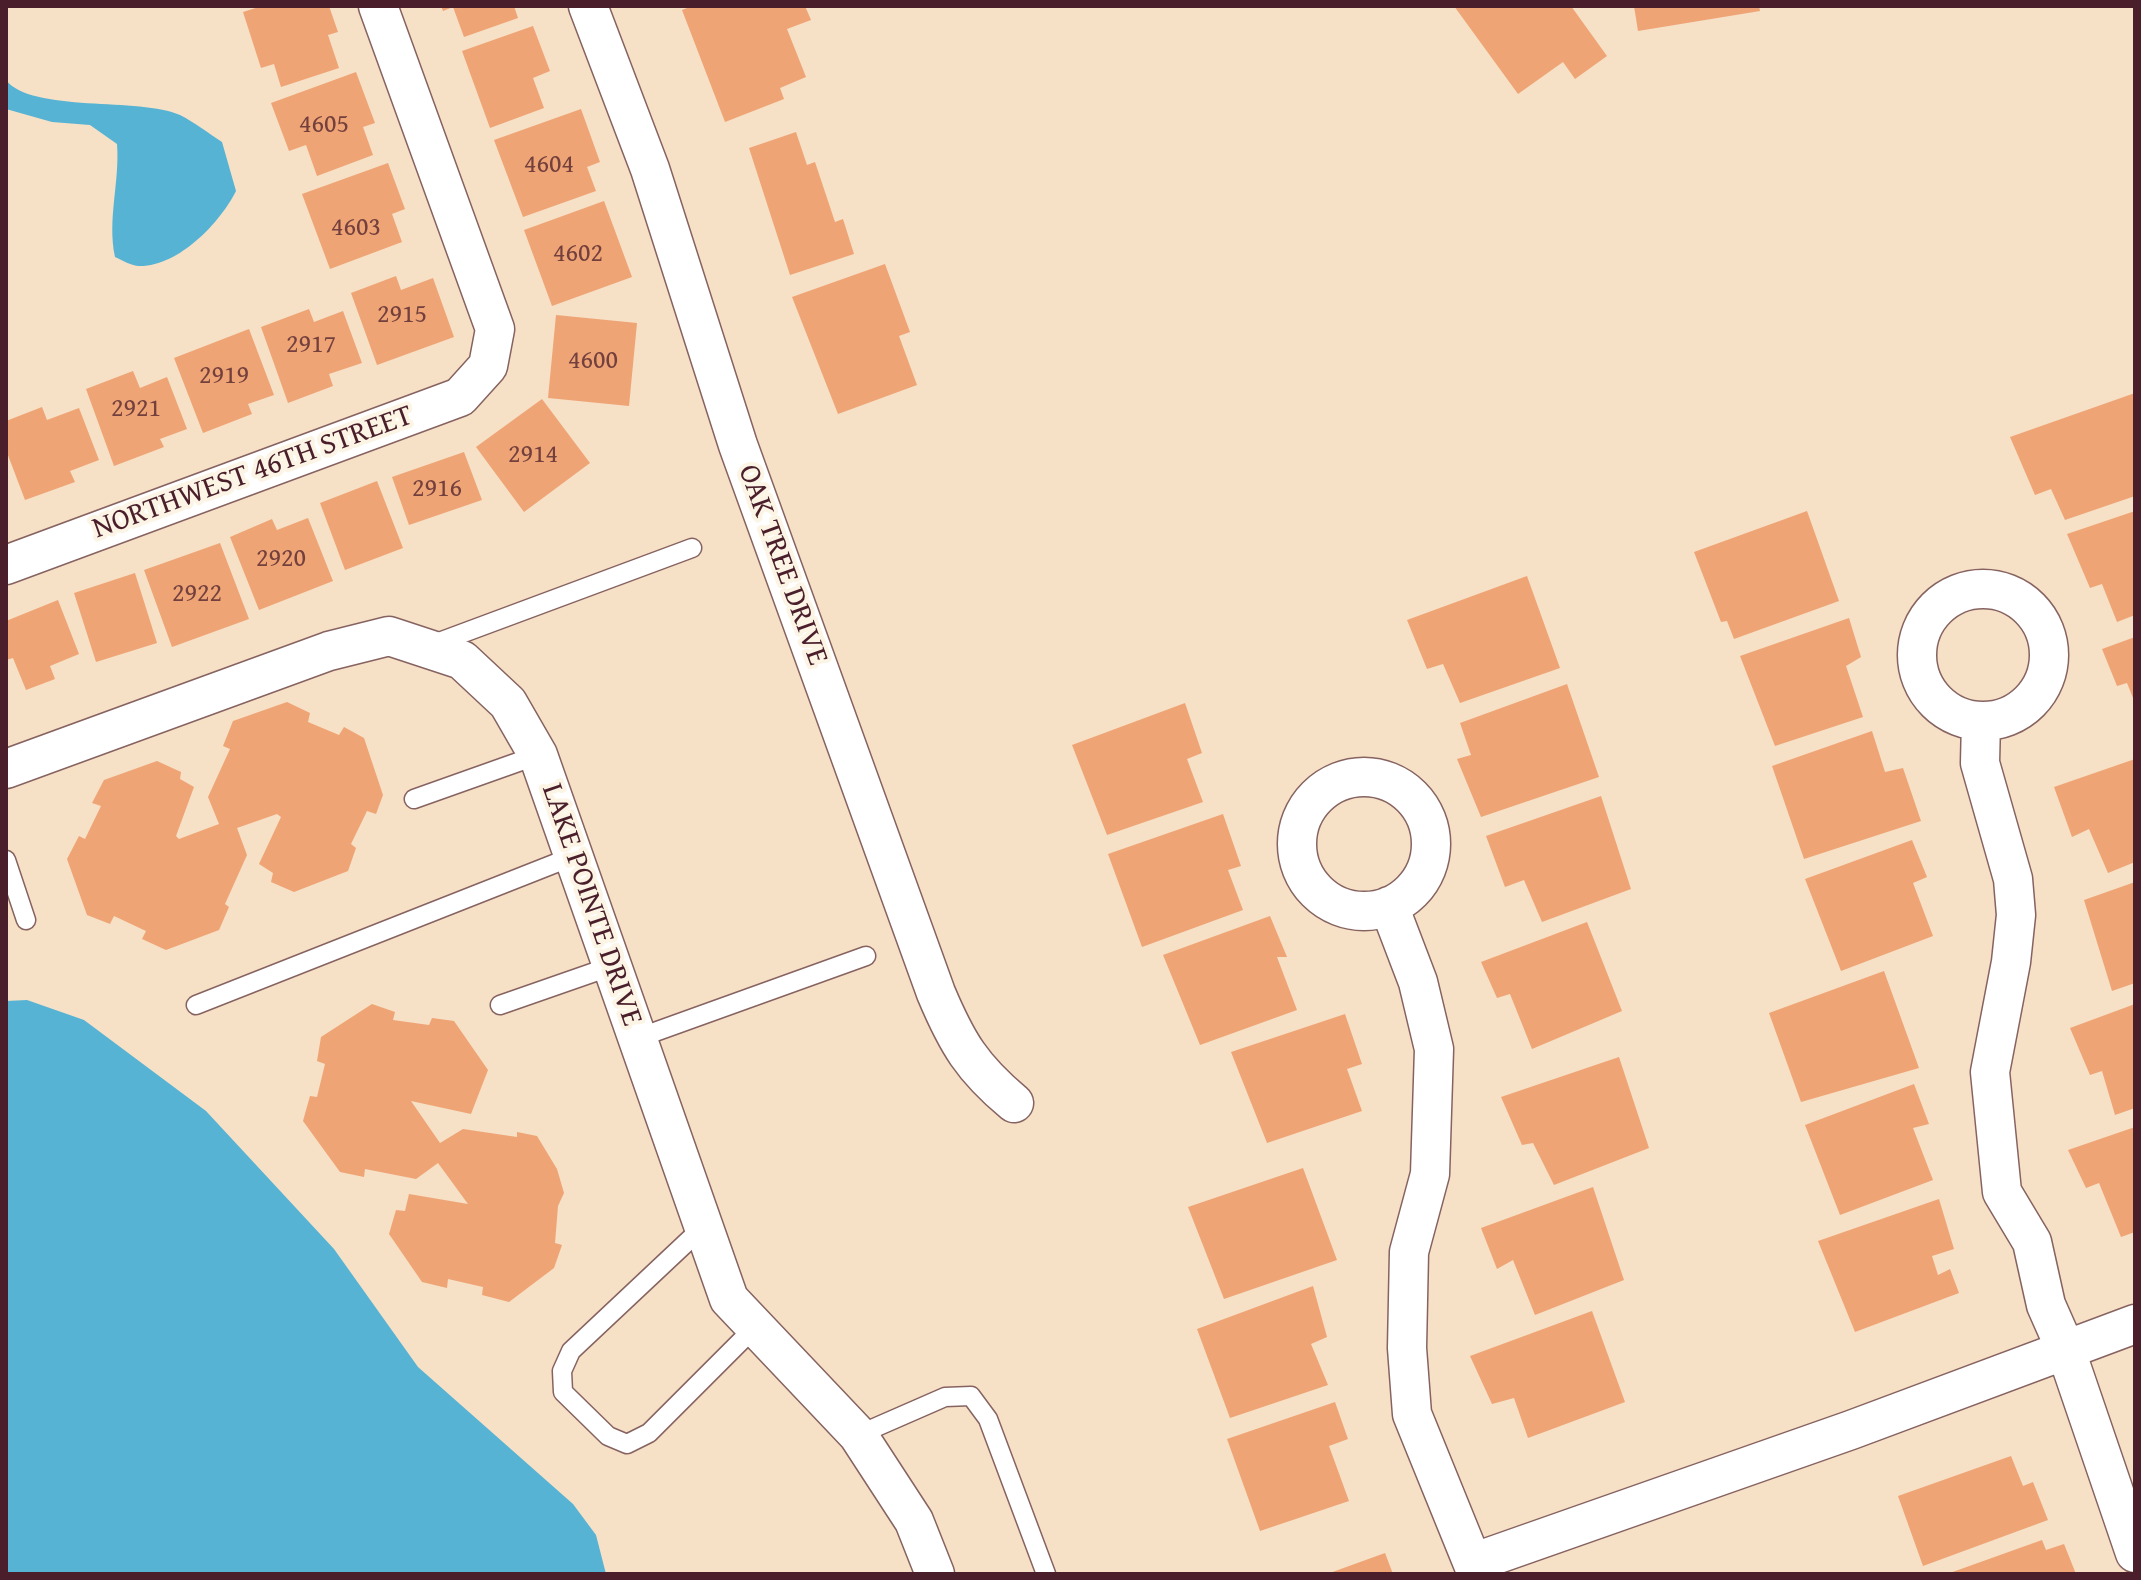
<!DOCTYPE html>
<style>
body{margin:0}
#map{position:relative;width:2141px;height:1580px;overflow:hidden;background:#f6e0c6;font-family:"Gentium Book Plus",serif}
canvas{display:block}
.frame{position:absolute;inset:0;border:8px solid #4a1f2b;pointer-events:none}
</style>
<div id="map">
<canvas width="2141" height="1580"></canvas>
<div class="frame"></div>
</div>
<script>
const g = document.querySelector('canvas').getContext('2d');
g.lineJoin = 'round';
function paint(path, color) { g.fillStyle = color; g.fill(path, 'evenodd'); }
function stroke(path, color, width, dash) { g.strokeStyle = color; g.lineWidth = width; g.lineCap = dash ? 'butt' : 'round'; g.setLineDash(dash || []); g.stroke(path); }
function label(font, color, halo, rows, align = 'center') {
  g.font = font + ' "Gentium Book Plus",serif'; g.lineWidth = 8; g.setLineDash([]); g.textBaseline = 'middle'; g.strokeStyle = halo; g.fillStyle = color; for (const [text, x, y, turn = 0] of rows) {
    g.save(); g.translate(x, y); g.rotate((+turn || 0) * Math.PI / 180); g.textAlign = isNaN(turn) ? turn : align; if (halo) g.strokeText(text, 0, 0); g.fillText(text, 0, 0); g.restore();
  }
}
const water = new Path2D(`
 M 6,80 C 31,113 141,97 180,115 C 194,122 208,133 222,142 L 236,191 C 220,223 178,267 139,266 C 132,266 122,260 115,257 C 107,219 120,182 117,144 L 90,125 L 52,122 L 6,109 Z
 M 27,1000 L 84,1020 L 206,1111 L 334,1249 L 418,1367 L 573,1504 L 596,1535 L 606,1574 L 6,1574 L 6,1001 Z`);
const building = new Path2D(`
 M 262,6 L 329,6 L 338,32 L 328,35 L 339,68 L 281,87 L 274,64 L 261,68 L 243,12 Z
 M 441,6 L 514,6 L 518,18 L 464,37 L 453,7 L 443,11 Z
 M 692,6 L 805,6 L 811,20 L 787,29 L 806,77 L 780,88 L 784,99 L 725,122 L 682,10 Z
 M 1454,6 L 1571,6 L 1607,56 L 1575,79 L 1563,62 L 1518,94 Z
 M 1634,6 L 1759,6 L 1760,11 L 1638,31 Z
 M 533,26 L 550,71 L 533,78 L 544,108 L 490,128 L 462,51 Z
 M 356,72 L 375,123 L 363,127 L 373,155 L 317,176 L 306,145 L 289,151 L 271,103 Z
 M 581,109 L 600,162 L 587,167 L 596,191 L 523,217 L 494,140 Z
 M 796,132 L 807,165 L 815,162 L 835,222 L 843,219 L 854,254 L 790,275 L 749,148 Z
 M 388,163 L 405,209 L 392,214 L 402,242 L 330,269 L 302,194 Z
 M 604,201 L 632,277 L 552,306 L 524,230 Z
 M 885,264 L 910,332 L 899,336 L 917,385 L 838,414 L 792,297 Z
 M 396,276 L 401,290 L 433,278 L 454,337 L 377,365 L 351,293 Z
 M 309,309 L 314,322 L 343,311 L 362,363 L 329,374 L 333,386 L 288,403 L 261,327 Z
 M 556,315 L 637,323 L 629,406 L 548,398 Z
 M 249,329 L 274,395 L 248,404 L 252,414 L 203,433 L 174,358 Z
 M 133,371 L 140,388 L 167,377 L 187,429 L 160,439 L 164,447 L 114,466 L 86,389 Z
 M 2135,393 L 2135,496 L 2065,520 L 2051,489 L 2035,495 L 2010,437 Z
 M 542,399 L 590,463 L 524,512 L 476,447 Z
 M 42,407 L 47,420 L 79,408 L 99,460 L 70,471 L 75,482 L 25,500 L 6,450 L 6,421 Z
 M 464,452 L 482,500 L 409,525 L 392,477 Z
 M 377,481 L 403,548 L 345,570 L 320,503 Z
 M 1807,511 L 1839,601 L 1734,639 L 1727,621 L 1721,622 L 1694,552 Z
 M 2135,511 L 2135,615 L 2117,622 L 2102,584 L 2090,588 L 2067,534 Z
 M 308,518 L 333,581 L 259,610 L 230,537 L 272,519 L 277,530 Z
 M 220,543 L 249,619 L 172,647 L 144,570 Z
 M 135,573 L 157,643 L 96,662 L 74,593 Z
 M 1527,576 L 1560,668 L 1460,703 L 1443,664 L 1427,669 L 1407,620 Z
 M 58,600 L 79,654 L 50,666 L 55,679 L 26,690 L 13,658 L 6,660 L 6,621 Z
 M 1849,618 L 1861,657 L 1846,666 L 1863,717 L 1775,746 L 1740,656 Z
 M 2135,637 L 2135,703 L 2127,683 L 2117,686 L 2102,649 Z
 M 1567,684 L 1599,777 L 1481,817 L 1457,759 L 1471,755 L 1460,723 Z
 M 287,702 L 310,713 L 308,722 L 339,735 L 344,727 L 364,738 L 383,795 L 376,814 L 367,811 L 351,844 L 356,848 L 348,871 L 294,892 L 271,882 L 273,873 L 259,864 L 281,817 L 277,814 L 237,828 L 247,855 L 225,904 L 229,907 L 219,930 L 166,950 L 142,939 L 146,931 L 114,916 L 110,924 L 87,915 L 67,859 L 79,836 L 85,839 L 101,806 L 92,803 L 104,780 L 157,761 L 181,772 L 180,779 L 194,787 L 176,836 L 179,839 L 219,824 L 208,797 L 230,749 L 223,746 L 233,721 Z
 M 1185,703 L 1202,753 L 1187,759 L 1203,802 L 1107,835 L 1072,745 Z
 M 1872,731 L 1885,772 L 1903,768 L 1921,821 L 1804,859 L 1772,766 Z
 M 2135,759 L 2135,862 L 2108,873 L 2089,829 L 2072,837 L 2054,787 Z
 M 1601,796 L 1631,889 L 1542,922 L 1524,880 L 1505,887 L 1486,836 Z
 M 1223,814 L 1241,866 L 1228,870 L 1243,910 L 1142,947 L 1108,854 Z
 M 1912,840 L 1927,877 L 1913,883 L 1933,936 L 1841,971 L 1805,879 Z
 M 2135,882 L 2135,983 L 2112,991 L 2084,900 Z
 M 1270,916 L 1287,957 L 1277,957 L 1297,1010 L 1200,1045 L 1163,955 Z
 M 1587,922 L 1622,1011 L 1532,1049 L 1510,994 L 1497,998 L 1481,962 Z
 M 1884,971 L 1919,1068 L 1801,1102 L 1769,1013 Z
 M 372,1004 L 395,1012 L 393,1020 L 429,1025 L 432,1018 L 454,1021 L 488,1070 L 471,1114 L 411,1101 L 440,1143 L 463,1129 L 517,1137 L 517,1132 L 537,1136 L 557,1169 L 564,1193 L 558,1206 L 555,1243 L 562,1245 L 554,1268 L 509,1302 L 482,1295 L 483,1287 L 448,1279 L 447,1288 L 422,1282 L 389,1234 L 396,1210 L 405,1211 L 409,1194 L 468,1204 L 438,1163 L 416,1179 L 365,1169 L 364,1177 L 340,1172 L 303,1121 L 310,1096 L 317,1097 L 325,1064 L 317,1061 L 321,1037 Z
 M 2135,1004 L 2135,1108 L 2115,1115 L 2102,1071 L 2090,1075 L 2070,1028 Z
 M 1345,1014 L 1362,1064 L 1347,1069 L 1362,1111 L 1267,1143 L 1231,1052 Z
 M 1619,1057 L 1649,1148 L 1554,1185 L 1533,1143 L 1522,1145 L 1501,1097 Z
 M 1914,1084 L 1929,1124 L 1913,1128 L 1933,1180 L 1840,1215 L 1805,1125 Z
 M 2135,1127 L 2135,1232 L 2121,1237 L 2099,1183 L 2086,1188 L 2068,1150 Z
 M 1303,1168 L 1337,1260 L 1224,1299 L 1188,1207 Z
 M 1593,1187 L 1624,1280 L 1535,1315 L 1513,1260 L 1497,1269 L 1481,1228 Z
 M 1939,1199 L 1954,1249 L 1932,1256 L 1938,1275 L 1950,1269 L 1959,1293 L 1855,1332 L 1818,1241 Z
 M 1313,1286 L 1327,1337 L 1311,1344 L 1328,1385 L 1230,1418 L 1197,1329 Z
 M 1592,1311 L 1625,1402 L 1528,1438 L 1514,1398 L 1492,1404 L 1470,1356 Z
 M 1335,1402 L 1348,1439 L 1329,1446 L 1349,1501 L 1260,1531 L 1227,1439 Z
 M 2011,1456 L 2023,1486 L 2033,1482 L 2048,1520 L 1923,1566 L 1898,1496 Z
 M 2042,1540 L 2046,1550 L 2064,1544 L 2076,1574 L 1947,1574 Z
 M 1385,1553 L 1393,1574 L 1327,1574 Z`);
const lane = new Path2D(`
 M 431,645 L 692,548
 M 414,799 L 538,755
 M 6,860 L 26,920
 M 196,1005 L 574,856
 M 500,1005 L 612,966
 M 638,1038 L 866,956
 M 704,1226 L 571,1351 L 562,1371 L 563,1392 L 608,1436 L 627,1444 L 649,1433 L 755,1327
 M 858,1435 L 945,1397 L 971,1396 L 988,1419 L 1046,1574`);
const street = new Path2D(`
 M 588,6 L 650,169 L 738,445 L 936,993 C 957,1043 972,1068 1014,1103
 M 6,565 L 460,397 L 488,366 L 495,329 L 378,6
 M1917 655a66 66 0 1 1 132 0a66 66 0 1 1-132 0Z
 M 1981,721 L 1980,763 L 2013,879 L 2016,915 L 2011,962 L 1990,1072 L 2002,1192 L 2032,1242 L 2046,1305 L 2065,1348 L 2135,1553
 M 6,769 L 329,651 L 389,636 L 462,660 L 508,703 L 538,755 L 729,1299 L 858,1435 L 914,1521 L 935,1574
 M1297 844a67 67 0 1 1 134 0a67 67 0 1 1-134 0Z
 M 1389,906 L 1418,982 L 1434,1049 L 1430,1174 L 1409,1252 L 1407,1348 L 1412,1414 L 1477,1574
 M 1475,1562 L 1851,1430 L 2135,1324`);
const numberNames = [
 ["4605",324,125],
 ["4604",549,165],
 ["4603",356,228],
 ["4602",578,254],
 ["2915",402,315],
 ["2917",311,345],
 ["4600",593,361],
 ["2919",224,376],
 ["2921",136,409],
 ["2914",533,455],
 ["2916",437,489],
 ["2920",281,559],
 ["2922",197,594]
];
const streetNames = [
 ["NORTHWEST 46TH STREET",253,473,-20],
 ["OAK TREE DRIVE",782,565,70],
 ["LAKE POINTE DRIVE",591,905,71]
];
paint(water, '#56b3d4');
paint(building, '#efa475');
stroke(lane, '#866361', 21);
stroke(street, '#866361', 41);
stroke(lane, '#fff', 18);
stroke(street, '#fff', 38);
label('26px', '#73403e', null, numberNames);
label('30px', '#4a1f2b', '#fcf5e5', streetNames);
</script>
